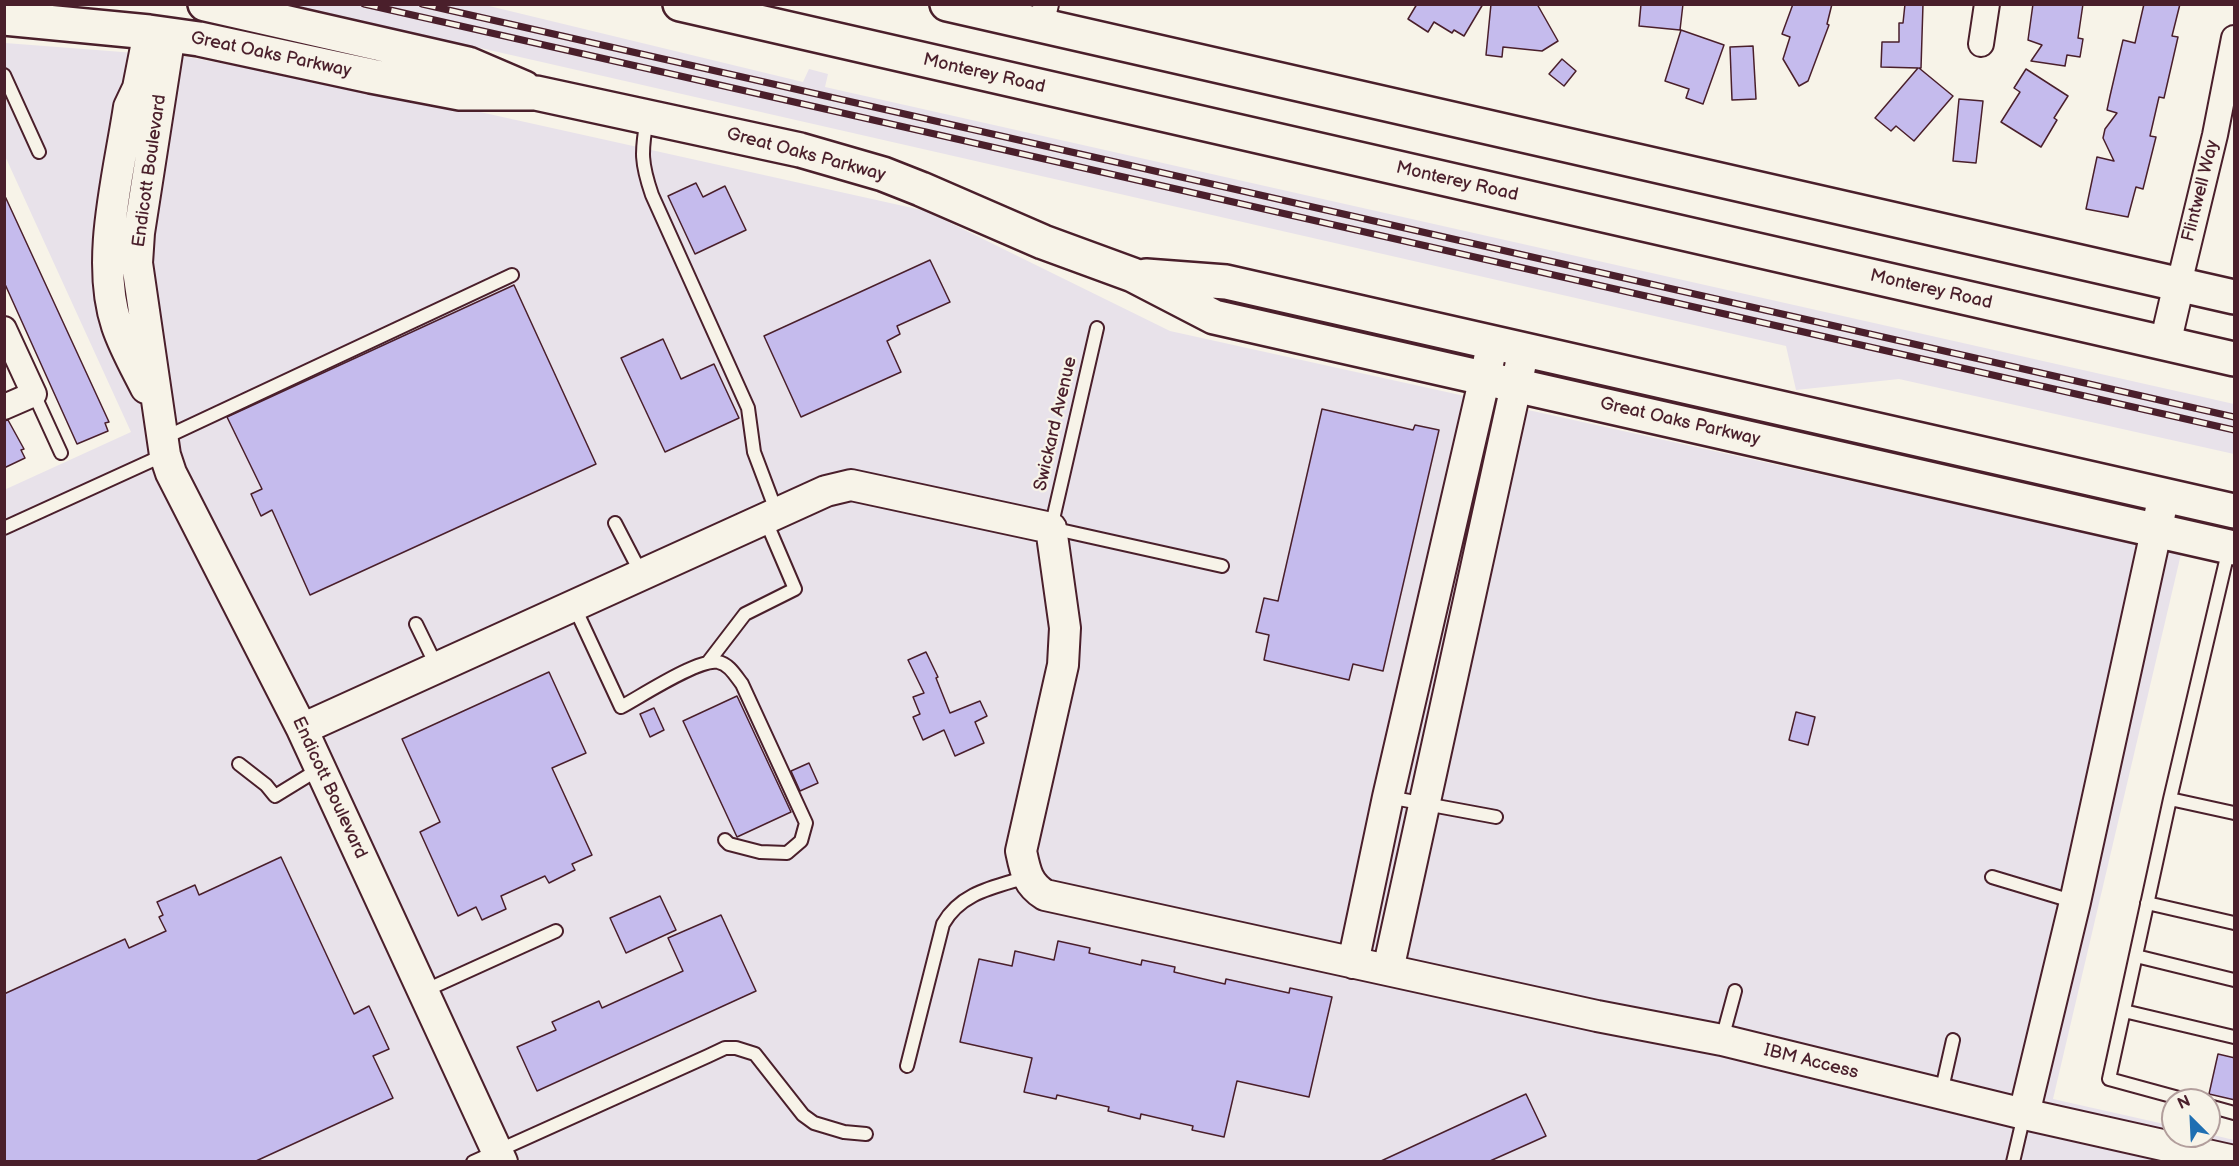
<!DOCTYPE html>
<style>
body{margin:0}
#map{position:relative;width:2239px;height:1166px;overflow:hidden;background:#f7f3e8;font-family:"Balsamiq Sans",sans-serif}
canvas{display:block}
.frame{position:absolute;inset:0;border:6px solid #4a1f2b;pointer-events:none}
.north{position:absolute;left:2161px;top:1088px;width:60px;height:60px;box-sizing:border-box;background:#f7f3e8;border:2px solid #b29e9c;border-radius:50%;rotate:336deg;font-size:16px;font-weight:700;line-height:24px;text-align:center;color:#4a1f2b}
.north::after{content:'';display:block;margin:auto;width:21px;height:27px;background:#1f6fb2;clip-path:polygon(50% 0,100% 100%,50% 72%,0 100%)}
</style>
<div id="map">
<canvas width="2239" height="1166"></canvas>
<div class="frame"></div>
<div class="north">N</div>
</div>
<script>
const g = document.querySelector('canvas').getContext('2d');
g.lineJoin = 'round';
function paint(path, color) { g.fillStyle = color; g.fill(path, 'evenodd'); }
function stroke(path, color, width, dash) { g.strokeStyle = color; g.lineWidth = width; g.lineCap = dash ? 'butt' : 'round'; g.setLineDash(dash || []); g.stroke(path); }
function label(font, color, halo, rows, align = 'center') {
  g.font = font + ' "Balsamiq Sans",sans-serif'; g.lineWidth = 4.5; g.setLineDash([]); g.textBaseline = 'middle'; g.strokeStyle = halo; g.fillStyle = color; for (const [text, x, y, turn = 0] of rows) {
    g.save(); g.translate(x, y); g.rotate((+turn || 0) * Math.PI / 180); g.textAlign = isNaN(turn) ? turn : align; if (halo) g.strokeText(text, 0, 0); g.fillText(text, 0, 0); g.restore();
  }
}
const built = new Path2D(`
 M 292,5 L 485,5 L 803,82 L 809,69 L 828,74 L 825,87 L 2234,404 L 2234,454 L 1899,379 L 1796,390 L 1786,346 Z
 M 5,43 L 188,57 L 471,110 L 926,211 L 1170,331 L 2181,554 L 2053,1099 L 2173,1126 L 2173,1136 L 2209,1134 L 2234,1140 L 2234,1161 L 5,1161 L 4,490 L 131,432 L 5,156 Z`);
const building = new Path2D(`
 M 1417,4 L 1483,4 L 1464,36 L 1454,30 L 1452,33 L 1434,22 L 1428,32 L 1408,19 Z
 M 1491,4 L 1537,4 L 1558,41 L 1542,51 L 1503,47 L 1502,57 L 1486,55 Z
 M 1641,4 L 1683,4 L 1680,30 L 1639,26 Z
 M 1793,4 L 1832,4 L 1827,24 L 1829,25 L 1808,81 L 1799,86 L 1783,59 L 1790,37 L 1782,34 Z
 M 1905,4 L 1923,4 L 1921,68 L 1919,68 L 1953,96 L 1914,141 L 1896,126 L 1891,131 L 1875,118 L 1918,68 L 1881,67 L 1882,42 L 1899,42 L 1899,23 L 1903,23 Z
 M 2033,4 L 2083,4 L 2078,38 L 2083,39 L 2080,57 L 2067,55 L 2065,66 L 2031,61 L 2042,45 L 2028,40 Z
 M 2144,4 L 2180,4 L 2172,36 L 2178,37 L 2164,98 L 2159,97 L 2150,136 L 2156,137 L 2143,189 L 2136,187 L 2128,217 L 2086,209 L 2097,157 L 2114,161 L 2103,138 L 2105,129 L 2117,113 L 2107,110 L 2110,96 L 2123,40 L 2135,43 Z
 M 1681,30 L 1724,45 L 1703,104 L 1686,98 L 1689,89 L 1665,81 Z
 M 1753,46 L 1756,99 L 1732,100 L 1730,47 Z
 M 1562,59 L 1576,71 L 1564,86 L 1549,74 Z
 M 2026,69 L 2068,96 L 2054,118 L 2057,120 L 2041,147 L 2001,122 L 2020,92 L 2014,88 Z
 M 1959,99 L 1983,101 L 1976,163 L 1953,161 Z
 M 696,183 L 703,197 L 725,186 L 746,230 L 695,254 L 668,196 Z
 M 4,194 L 109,422 L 105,423 L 108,431 L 77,444 L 4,282 Z
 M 930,260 L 950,302 L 897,326 L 900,334 L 887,341 L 901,372 L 801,417 L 764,336 Z
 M 514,285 L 596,464 L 310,595 L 272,510 L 261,516 L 251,494 L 262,489 L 227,417 Z
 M 663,339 L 681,379 L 714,364 L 739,418 L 665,452 L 621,358 Z
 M 1322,409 L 1413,430 L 1415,425 L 1439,430 L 1383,671 L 1353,664 L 1349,680 L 1264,660 L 1269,635 L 1256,632 L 1264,598 L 1278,601 Z
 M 8,420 L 24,449 L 21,450 L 25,458 L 4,468 L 4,421 Z
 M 926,652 L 938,677 L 936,678 L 950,713 L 980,701 L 987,716 L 975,722 L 984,743 L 955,756 L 944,730 L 923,740 L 913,717 L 920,714 L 913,697 L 924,693 L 908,660 Z
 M 549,672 L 586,753 L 552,768 L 592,855 L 572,864 L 575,870 L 549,883 L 545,876 L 501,896 L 506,909 L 482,920 L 476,907 L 458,916 L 420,832 L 440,822 L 402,739 Z
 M 737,696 L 791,812 L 737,837 L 683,721 Z
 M 654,708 L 664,730 L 650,737 L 640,714 Z
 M 1796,712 L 1815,717 L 1808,745 L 1789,740 Z
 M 809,763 L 818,783 L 800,791 L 791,771 Z
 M 281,857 L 354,1014 L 369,1006 L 389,1049 L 373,1056 L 393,1098 L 256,1161 L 4,1161 L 4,994 L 125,939 L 129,948 L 166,931 L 159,917 L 163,915 L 157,902 L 195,885 L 199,895 Z
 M 660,896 L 676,930 L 626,953 L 610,918 Z
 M 721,915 L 756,991 L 537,1091 L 517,1047 L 556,1030 L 552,1022 L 599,1001 L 602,1008 L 683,971 L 668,938 Z
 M 1058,941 L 1090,948 L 1089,953 L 1141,965 L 1142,960 L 1175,967 L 1174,972 L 1225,984 L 1226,979 L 1289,993 L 1290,988 L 1332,997 L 1309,1097 L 1237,1081 L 1224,1137 L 1192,1130 L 1193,1126 L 1141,1114 L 1140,1119 L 1108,1111 L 1109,1107 L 1057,1095 L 1056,1099 L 1024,1092 L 1032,1058 L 960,1042 L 979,959 L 1012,966 L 1015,951 L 1054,960 Z
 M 2218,1054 L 2235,1058 L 2235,1100 L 2209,1094 Z
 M 1526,1094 L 1546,1136 L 1490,1161 L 1381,1161 Z`);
const service = new Path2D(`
 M 4,75 L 39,152
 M 647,119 C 641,152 641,163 652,195 L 748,408 L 754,452 L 777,513
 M 1097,328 L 1051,528 L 1222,566
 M 34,394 L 61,453
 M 164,438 L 512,275
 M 615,523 L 642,575
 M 4,528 L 164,455
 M 574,606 L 621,707 C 640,697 699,658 718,662 C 729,664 735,675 742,684 L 806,823 L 801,841 L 787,853 L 760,852 L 729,844 L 725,840
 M 416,624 L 437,667
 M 709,661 L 745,614 L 795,589 L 765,519
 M 239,764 L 266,785 L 275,796 L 319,769
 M 1388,797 L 1496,817
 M 2170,799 L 2234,813
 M 1992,877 L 2075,902
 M 2147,903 L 2234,923
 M 2136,956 L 2234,980
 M 424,991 L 556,931
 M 2124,1011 L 2234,1037
 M 1722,1039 L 1735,991
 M 907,1066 L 943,924 C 961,892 995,887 1027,877
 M 1941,1093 L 1953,1040
 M 2186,1100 L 2109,1079 L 2170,799 L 2229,548
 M 2209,1106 L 2234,1113
 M 473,1162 L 708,1056 L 725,1048 L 736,1048 L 755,1054 L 803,1115 L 814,1123 L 844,1132 L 866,1134
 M 2013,1162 L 2024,1115`);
const minor = new Path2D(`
 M 1041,26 L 1046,4
 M 1981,44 L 1987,4
 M 2179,284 L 2215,135 L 2234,38
 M 4,329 L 34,394 L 4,407`);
const tertiary = new Path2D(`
 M 170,34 L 139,233 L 137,263 L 165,455 L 171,473 L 302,729 L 502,1162
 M 2165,344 L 2179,284
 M 146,388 C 136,368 124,347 117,326 C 95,261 119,174 129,107 L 138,88 L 149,32
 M 302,729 L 826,491 L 851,485 L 1051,528 L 1065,628 L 1063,665 L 1021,851 C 1025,870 1027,884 1045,895 L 1597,1016 L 1722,1040 L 2024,1114 L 2234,1161
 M 1353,963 L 1388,797 L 1493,342
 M 1388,970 L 1524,349
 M 2024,1114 L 2075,902 L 2164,495`);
const secondary = new Path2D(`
 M 205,4 L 468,64 L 524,88
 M 4,18 L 149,32 L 199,39 L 371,76 L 460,93 L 536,93 L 800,150 L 883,174 L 921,189 L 1043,242 L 1133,275 L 1214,317 L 2234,548
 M 1146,276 L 1226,282 L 2234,511`);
const primary = new Path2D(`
 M 680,4 L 2234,359
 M 947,4 L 2234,297`);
const rail = new Path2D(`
 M 364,4 L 2234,430
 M 422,4 L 2234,417`);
const streetNames = [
 ["Great Oaks Parkway",271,55,12],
 ["Monterey Road",984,74,13],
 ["Great Oaks Parkway",806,155,15],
 ["Endicott Boulevard",150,171,-82],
 ["Monterey Road",1457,182,13],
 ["Flintwell Way",2201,191,-76],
 ["Monterey Road",1931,290,13],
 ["Great Oaks Parkway",1680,422,13],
 ["Swickard Avenue",1056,424,-77],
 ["Endicott Boulevard",329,788,65],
 ["IBM Access",1811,1062,14]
];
paint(built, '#e8e2ea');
paint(building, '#c5bbed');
stroke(building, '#4a1f2b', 1.5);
stroke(service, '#4a1f2b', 16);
stroke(minor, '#4a1f2b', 28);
stroke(tertiary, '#4a1f2b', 34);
stroke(secondary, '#4a1f2b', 38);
stroke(primary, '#4a1f2b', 38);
stroke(service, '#f7f3e8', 12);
stroke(minor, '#f7f3e8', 24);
stroke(tertiary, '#f7f3e8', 30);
stroke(secondary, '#f7f3e8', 33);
stroke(primary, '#f7f3e8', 33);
stroke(rail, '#4a1f2b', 7);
stroke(rail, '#f7f3e8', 4.5, [14]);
label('18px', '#4a1f2b', '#f7f3e8', streetNames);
</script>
